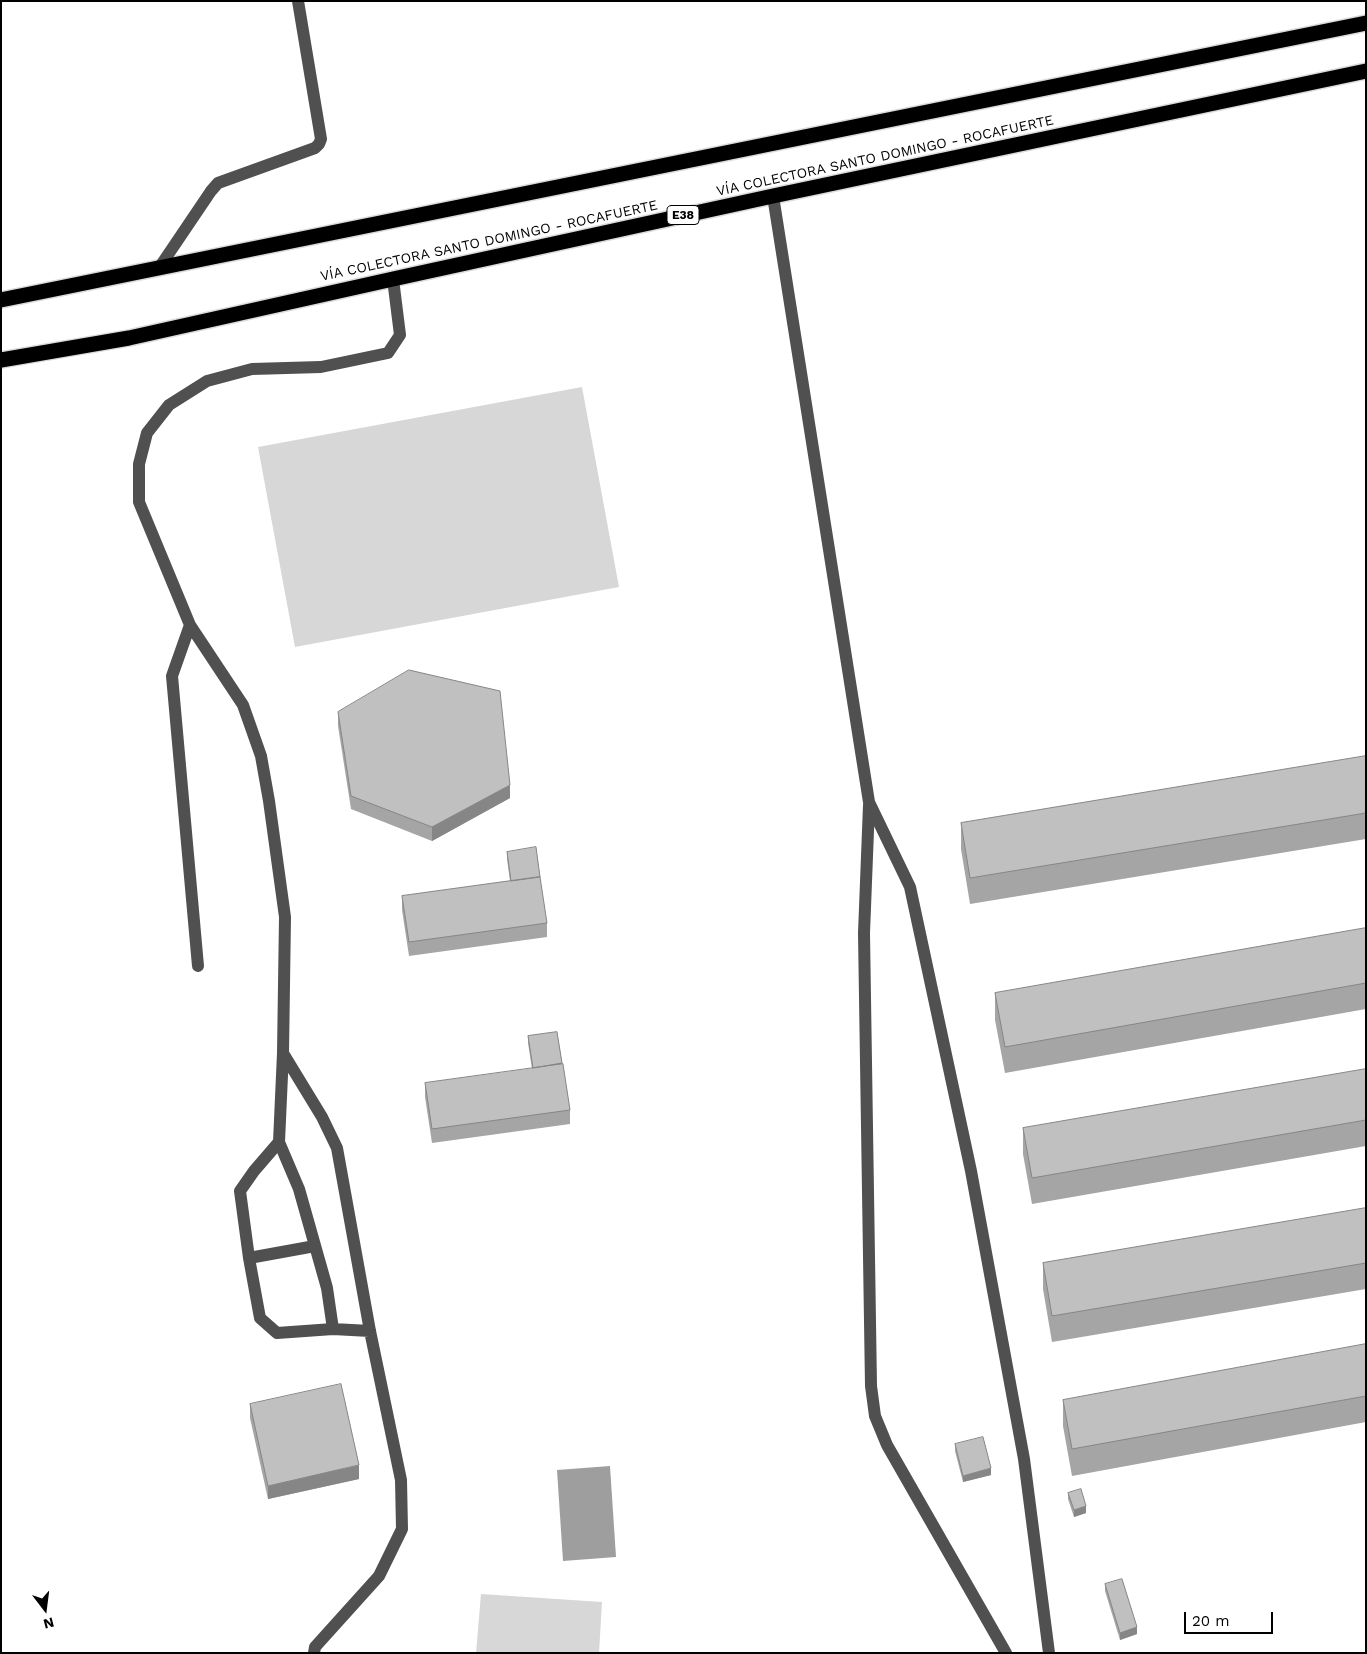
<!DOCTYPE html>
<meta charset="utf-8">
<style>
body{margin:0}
#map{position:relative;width:1367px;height:1654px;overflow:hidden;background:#fff;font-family:"Work Sans",sans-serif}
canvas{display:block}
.frame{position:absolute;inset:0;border:2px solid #000;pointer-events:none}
.north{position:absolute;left:20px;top:1584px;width:50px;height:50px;-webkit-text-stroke:4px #fff;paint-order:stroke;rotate:165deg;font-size:14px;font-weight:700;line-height:20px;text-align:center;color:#000}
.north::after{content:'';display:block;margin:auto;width:18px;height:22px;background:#000;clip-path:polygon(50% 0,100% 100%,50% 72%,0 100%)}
.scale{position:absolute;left:1184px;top:1612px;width:89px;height:22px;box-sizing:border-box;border:2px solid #000;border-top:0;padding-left:6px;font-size:15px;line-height:18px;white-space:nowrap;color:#000;-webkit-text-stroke:4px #fff;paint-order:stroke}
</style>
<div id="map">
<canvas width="1367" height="1654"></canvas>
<div class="frame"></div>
<div class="north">N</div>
<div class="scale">20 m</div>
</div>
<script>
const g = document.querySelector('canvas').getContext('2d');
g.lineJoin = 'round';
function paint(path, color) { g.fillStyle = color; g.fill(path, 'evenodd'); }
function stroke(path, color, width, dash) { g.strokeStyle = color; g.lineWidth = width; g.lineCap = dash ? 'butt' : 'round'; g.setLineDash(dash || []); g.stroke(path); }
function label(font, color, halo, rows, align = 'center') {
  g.font = font + ' "Work Sans",sans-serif'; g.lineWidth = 4.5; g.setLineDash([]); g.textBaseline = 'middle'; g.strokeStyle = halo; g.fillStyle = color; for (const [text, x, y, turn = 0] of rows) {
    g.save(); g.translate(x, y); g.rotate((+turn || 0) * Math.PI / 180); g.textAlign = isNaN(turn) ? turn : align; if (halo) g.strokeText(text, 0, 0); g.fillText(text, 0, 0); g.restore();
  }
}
const green = new Path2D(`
 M 582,387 L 619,587 L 295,647 L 258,447 Z
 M 481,1594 L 602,1602 L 599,1653 L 476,1653 Z`);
const water = new Path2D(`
 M 610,1466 L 616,1557 L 563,1561 L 557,1470 Z`);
const minor = new Path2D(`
 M 773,196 L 869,802 L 910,887 L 971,1171 L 1024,1459 L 1049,1653
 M 159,268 L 211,191 L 218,183 L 315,148 L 319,144 L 321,139 L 298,1
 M 190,625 L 172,676 L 198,966
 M 869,805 L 864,933 L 871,1386 L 875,1416 L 887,1445 L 1006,1653
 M 283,1053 L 322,1117 L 337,1148 L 370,1331 L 401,1480 L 402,1529 L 379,1576 L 315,1647 L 314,1653
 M 279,1142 L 299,1189 L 327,1288 L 333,1329
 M 249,1258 L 315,1246
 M 370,1331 L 333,1329 L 277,1333 L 260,1318 L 249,1258 L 240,1191 L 254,1171 L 279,1142 L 283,1053 L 285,917 L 269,801 L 261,756 L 243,705 L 190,625 L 139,502 L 139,464 L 147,433 L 169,405 L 207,381 L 252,369 L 321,367 L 388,353 L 400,335 L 393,279`);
const highway = new Path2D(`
 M 1,300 L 1366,23
 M 1,360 L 129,338 L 393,279 L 773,196 L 1366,71`);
const wall = new Path2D(`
 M 338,712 L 510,798 L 432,841 L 351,809 L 338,726 Z
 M 1366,756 L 1366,839 L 970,904 L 961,849 L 961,823 Z
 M 507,852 L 547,923 L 547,937 L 409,956 L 402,910 L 402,896 L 510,881 L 507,859 Z
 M 1366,928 L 1366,1009 L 1005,1073 L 995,1020 L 995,993 Z
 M 557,1032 L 570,1110 L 570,1124 L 432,1143 L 425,1097 L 425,1083 L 532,1069 L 528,1043 L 528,1036 Z
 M 1366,1069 L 1366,1146 L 1032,1204 L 1023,1154 L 1023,1128 Z
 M 1366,1208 L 1366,1289 L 1052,1342 L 1043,1289 L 1043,1263 Z
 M 1366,1344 L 1366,1422 L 1072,1476 L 1063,1426 L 1063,1400 Z
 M 250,1404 L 359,1479 L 268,1499 L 250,1418 Z
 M 955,1444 L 991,1475 L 963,1482 L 955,1451 Z
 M 1068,1493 L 1086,1513 L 1074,1517 L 1068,1499 Z
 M 1105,1584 L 1137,1634 L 1120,1640 L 1105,1591 Z`);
const shadedWall = new Path2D(`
 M 510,785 L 510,798 L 432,841 L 432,827 Z
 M 359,1465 L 359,1479 L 268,1499 L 268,1486 Z
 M 991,1468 L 991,1475 L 963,1482 L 963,1476 Z
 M 1086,1506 L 1086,1513 L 1074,1517 L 1074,1510 Z
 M 1137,1627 L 1137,1634 L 1120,1640 L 1120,1633 Z`);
const building = new Path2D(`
 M 409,670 L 500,691 L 510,785 L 432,827 L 351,796 L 338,712 Z
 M 1366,756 L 1366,813 L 970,878 L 961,823 Z
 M 536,847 L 540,877 L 511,881 L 507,852 Z
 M 540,877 L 547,923 L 409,942 L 402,896 Z
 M 1366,928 L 1366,983 L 1005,1047 L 995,993 Z
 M 557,1032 L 562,1063 L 533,1068 L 528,1036 Z
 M 563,1064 L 570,1110 L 432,1129 L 425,1083 Z
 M 1366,1069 L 1366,1120 L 1032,1178 L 1023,1128 Z
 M 1366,1208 L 1366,1263 L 1052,1316 L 1043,1263 Z
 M 1366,1344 L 1366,1396 L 1072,1449 L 1063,1400 Z
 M 341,1384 L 359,1465 L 268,1486 L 250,1404 Z
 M 983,1437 L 991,1468 L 963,1476 L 955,1444 Z
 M 1081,1489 L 1086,1506 L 1074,1510 L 1068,1493 Z
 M 1122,1579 L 1137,1627 L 1120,1633 L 1105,1584 Z`);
const shields = [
 [683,215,32]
];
const shieldNames = [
 ["E38",683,215]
];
const streetNames = [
 ["VÍA COLECTORA SANTO DOMINGO - ROCAFUERTE",885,156,-12],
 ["VÍA COLECTORA SANTO DOMINGO - ROCAFUERTE",489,241,-12]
];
paint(green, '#d7d7d7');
paint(water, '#9e9e9e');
stroke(highway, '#dbdbdb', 18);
stroke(minor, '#505050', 12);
stroke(highway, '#000', 15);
paint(wall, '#a5a5a5');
paint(shadedWall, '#868686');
paint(building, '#c0c0c0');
stroke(building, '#868686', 1);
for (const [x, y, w] of shields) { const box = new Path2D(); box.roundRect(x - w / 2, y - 9.5, w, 19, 4); g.fillStyle = '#fff'; g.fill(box); stroke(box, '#000', 1); }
label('bold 12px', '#000', null, shieldNames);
label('14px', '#000', '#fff', streetNames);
</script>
